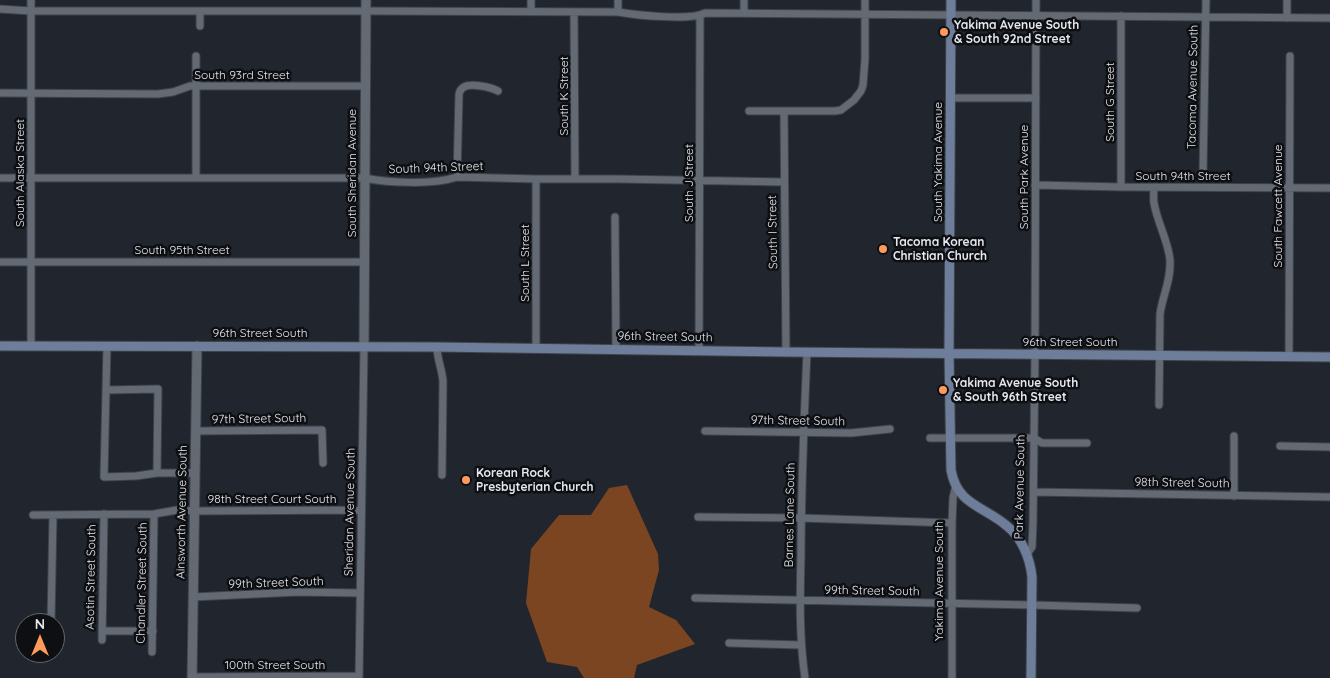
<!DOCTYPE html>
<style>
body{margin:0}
#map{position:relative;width:1330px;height:678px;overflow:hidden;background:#21262e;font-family:Quicksand,sans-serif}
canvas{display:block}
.north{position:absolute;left:15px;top:613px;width:50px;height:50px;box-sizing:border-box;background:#0d0f13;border:1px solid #63666b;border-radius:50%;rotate:0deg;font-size:14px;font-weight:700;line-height:20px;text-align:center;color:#e5e8ee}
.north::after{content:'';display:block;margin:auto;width:18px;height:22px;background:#ff9b5a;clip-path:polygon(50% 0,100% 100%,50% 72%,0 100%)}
</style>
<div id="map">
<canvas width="1330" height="678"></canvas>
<div class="north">N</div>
</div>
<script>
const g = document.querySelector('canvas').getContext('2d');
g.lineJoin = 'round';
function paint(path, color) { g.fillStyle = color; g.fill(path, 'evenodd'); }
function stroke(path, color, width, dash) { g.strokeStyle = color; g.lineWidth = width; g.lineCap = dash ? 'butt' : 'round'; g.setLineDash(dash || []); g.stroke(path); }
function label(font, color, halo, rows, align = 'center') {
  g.font = font + ' Quicksand,sans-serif'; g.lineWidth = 5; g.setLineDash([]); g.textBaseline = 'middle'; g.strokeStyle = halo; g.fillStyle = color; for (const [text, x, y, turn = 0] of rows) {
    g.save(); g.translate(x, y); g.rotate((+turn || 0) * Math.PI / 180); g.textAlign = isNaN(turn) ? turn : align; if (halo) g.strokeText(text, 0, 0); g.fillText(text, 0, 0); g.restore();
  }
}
const forest = new Path2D(`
 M 627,485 L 658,554 L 659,570 L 649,607 L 676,620 L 695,644 L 637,665 L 634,678 L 584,678 L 577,667 L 547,662 L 526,603 L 531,549 L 559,515 L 591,515 L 609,488 Z`);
const minor = new Path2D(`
 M 31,0 L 31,346
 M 744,0 L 744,13
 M 1287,0 L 1287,18
 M 0,9 L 31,11 L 366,11 L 618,12 C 635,15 691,21 705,13 L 1330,18
 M 531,11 L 531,0
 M 574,12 L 575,179
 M 618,12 L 618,0
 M 1121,16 L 1121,187
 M 200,26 L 200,11
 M 0,93 L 158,94 L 173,92 L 190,86 L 365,86
 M 951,98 L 1036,98
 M 749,111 L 835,111 L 841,110 L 854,100 L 861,91 L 863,85 L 865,59 L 865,0
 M 784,111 L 786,352
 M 1203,173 L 1206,0
 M 457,177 L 459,94 C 460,91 460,89 464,87 C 471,83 491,87 498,91
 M 0,178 L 364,178 C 389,183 433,185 457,177 L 536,179 L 618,179 L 784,182
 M 196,178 L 196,56
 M 1035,185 L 1121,187 L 1330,188
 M 1154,187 C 1154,192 1153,198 1154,203 C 1157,222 1168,240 1170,260 C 1171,281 1163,294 1160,314 L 1159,405
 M 615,217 L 616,349
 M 0,262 L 364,262
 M 107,346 L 104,477 L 136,476 L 157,473 L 195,473
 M 437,347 C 437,359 442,369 443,381 L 442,475
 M 536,348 L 536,179
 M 699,350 L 700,16
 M 1289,356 L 1290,56
 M 106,390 L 158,389 L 157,473
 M 196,431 L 322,430 L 323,463
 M 705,431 L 851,433 L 890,429
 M 930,438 L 1034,438 L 1042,443 L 1087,443
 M 1280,446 L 1330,447
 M 1034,492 L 1330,497
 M 1234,496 L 1234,436
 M 33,515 L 154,514 L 177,510 L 194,511 L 361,510
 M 698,517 L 801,518 L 952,523
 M 1027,554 L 1032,547 L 1033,523 L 1035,354 L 1036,0
 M 193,597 L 298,592 L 360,593
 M 695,598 L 1032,605 L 1137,608
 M 51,623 L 53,515
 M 102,631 L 153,631
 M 102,640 L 104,514
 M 729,643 L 801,645
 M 152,652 L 154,514
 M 192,677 L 359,676
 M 359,678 L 364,346
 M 805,678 C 799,637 800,596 801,555 C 801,488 804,420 807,352
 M 952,678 L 952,523 L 953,498 L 956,485`);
const tertiary = new Path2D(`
 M 364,346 L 366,0
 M 192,678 L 197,346`);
const secondary = new Path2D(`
 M 951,0 L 949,353 L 951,470 C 957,505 984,506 1007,526 C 1022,538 1030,558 1032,577 L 1031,678
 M 0,346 L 437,347 L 786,352 L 1330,357`);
const markers = [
 [944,32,5,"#ff9b5a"],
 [883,249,5,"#ff9b5a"],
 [943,390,5,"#ff9b5a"],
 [466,480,5,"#ff9b5a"]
];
const poiNames = [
 ["Yakima Avenue South",954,25],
 ["& South 92nd Street",954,39],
 ["Tacoma Korean",893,242],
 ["Christian Church",893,256],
 ["Yakima Avenue South",953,383],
 ["& South 96th Street",953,397],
 ["Korean Rock",476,473],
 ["Presbyterian Church",476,487]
];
const streetNames = [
 ["South 93rd Street",242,75],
 ["Tacoma Avenue South",1193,87,-89],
 ["South K Street",564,96,-90],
 ["South G Street",1110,102,-90],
 ["South Yakima Avenue",938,162,-90],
 ["South 94th Street",436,168,-2],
 ["South Alaska Street",20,173,-90],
 ["South Sheridan Avenue",352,173,-90],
 ["South 94th Street",1183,176],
 ["South Park Avenue",1024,177,-90],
 ["South J Street",689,183,-90],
 ["South Fawcett Avenue",1278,206,-90],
 ["South I Street",773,232,-91],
 ["South 95th Street",182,250],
 ["South L Street",525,263,-90],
 ["96th Street South",260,333],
 ["96th Street South",665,337,1],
 ["96th Street South",1070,342],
 ["97th Street South",259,419,-1],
 ["97th Street South",798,421,1],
 ["98th Street South",1182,483,1],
 ["Park Avenue South",1020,487,-89],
 ["98th Street Court South",272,499],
 ["Ainsworth Avenue South",182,512,-89],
 ["Sheridan Avenue South",350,512,-89],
 ["Barnes Lane South",790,515,-89],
 ["Asotin Street South",91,577,-89],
 ["Yakima Avenue South",939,581,-90],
 ["Chandler Street South",142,583,-89],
 ["99th Street South",276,583,-2],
 ["99th Street South",872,591,1],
 ["100th Street South",275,665]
];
paint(forest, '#7b4521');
stroke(minor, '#3f434a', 9);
stroke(tertiary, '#3f434a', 11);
stroke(secondary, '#3f434a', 11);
stroke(minor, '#646a73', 7);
stroke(tertiary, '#646a73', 9);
stroke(secondary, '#6e7e9a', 9);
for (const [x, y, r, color] of markers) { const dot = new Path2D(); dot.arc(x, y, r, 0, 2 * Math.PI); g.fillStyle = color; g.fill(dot); stroke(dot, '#0d0f13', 2); }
label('bold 12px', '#e5e8ee', '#0d0f13', poiNames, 'left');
label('12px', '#e5e8ee', '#0d0f13', streetNames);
</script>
